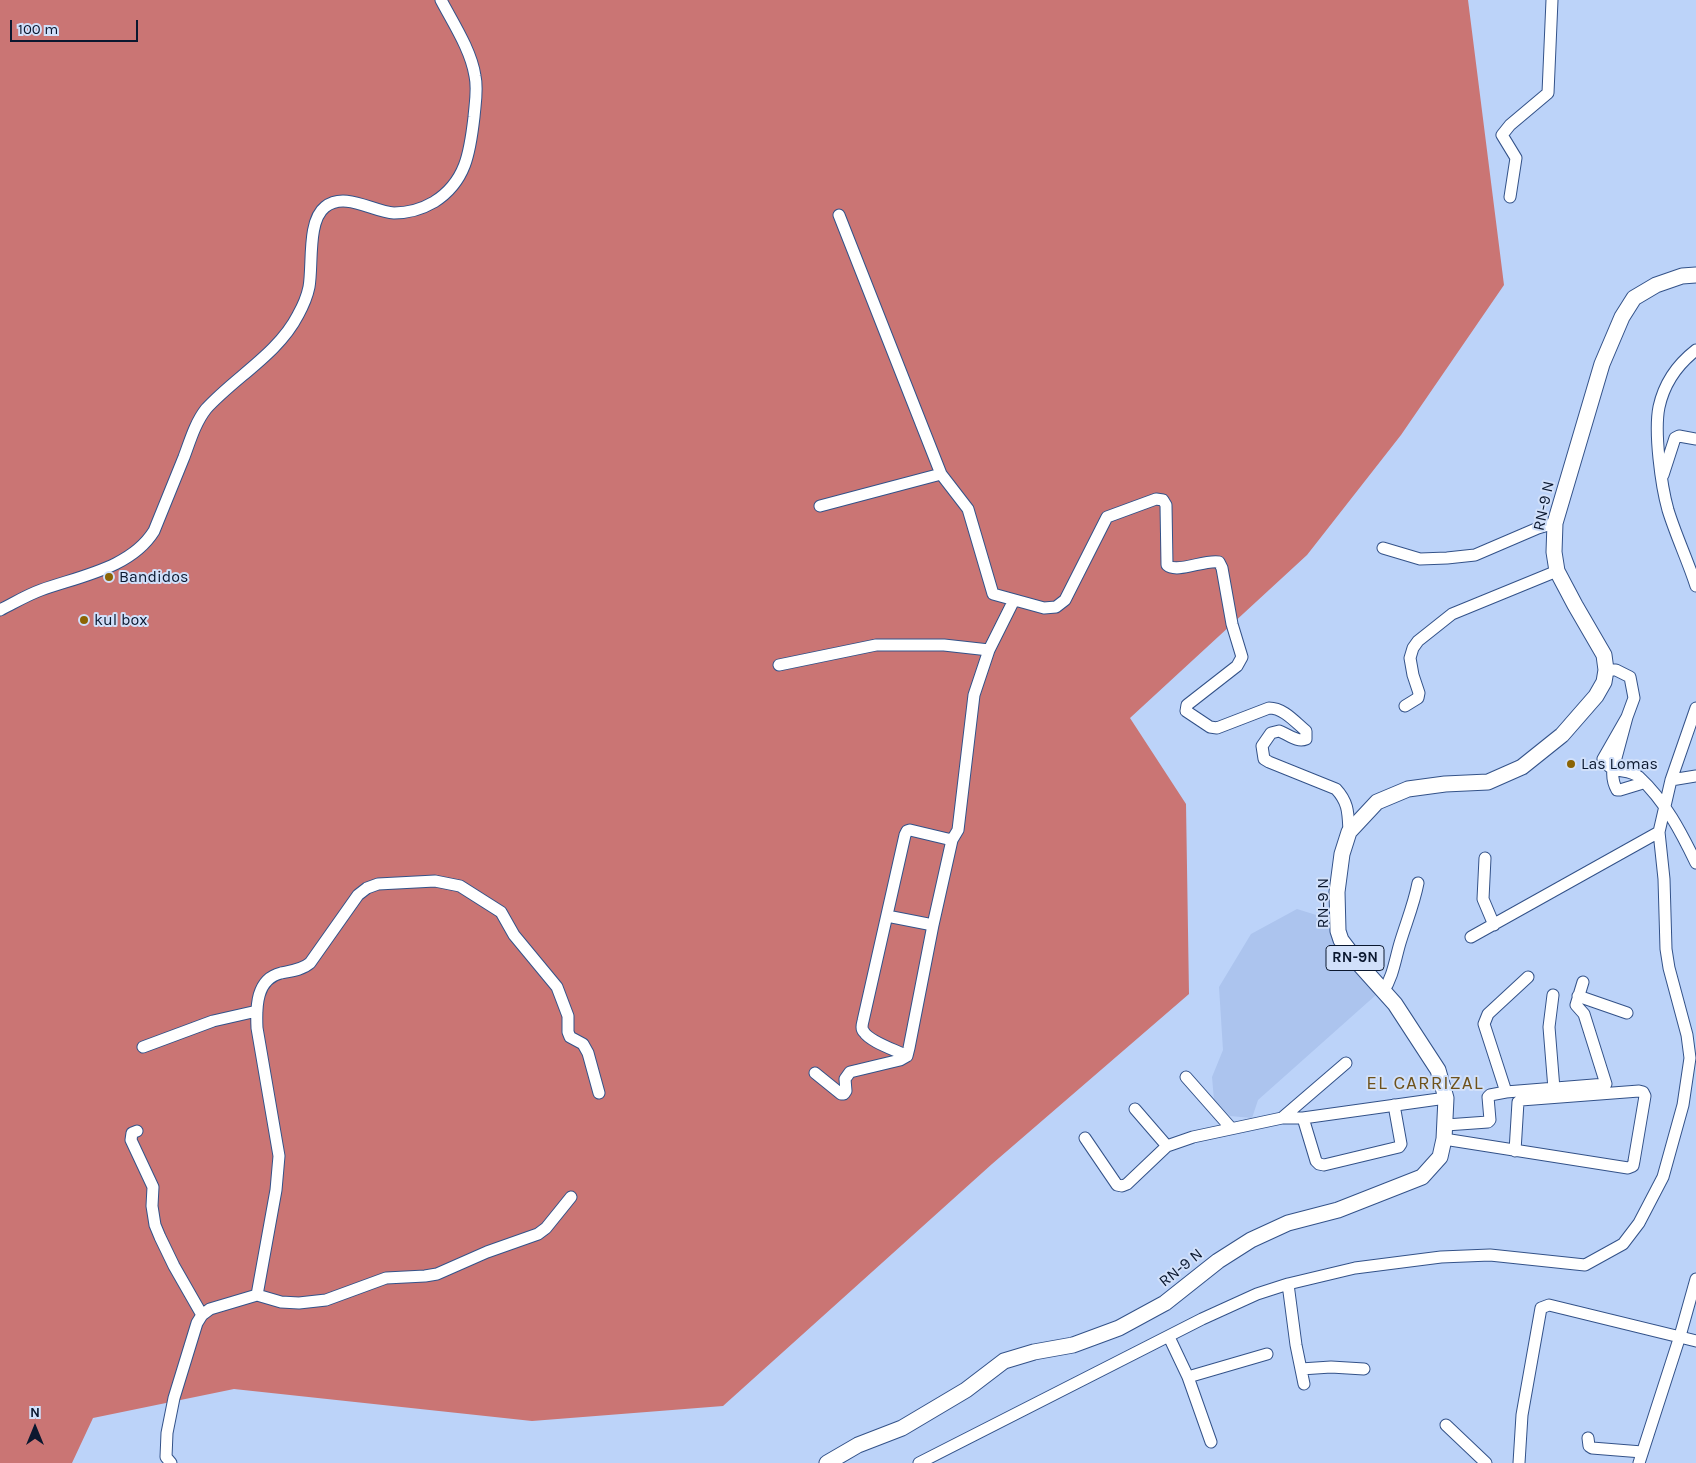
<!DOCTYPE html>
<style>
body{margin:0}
#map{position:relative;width:1696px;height:1463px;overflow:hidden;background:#bcd3f9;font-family:Karla,sans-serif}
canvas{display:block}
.north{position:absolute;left:10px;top:1403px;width:50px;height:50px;-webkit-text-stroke:4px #d1e0fa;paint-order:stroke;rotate:0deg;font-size:14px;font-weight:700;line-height:20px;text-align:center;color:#0b182f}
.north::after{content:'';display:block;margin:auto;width:18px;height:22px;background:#0b182f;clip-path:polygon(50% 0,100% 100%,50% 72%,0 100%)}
.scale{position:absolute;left:10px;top:20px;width:128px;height:22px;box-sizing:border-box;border:2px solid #0b182f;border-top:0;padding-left:6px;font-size:15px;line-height:18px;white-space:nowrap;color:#0b182f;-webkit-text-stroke:4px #d1e0fa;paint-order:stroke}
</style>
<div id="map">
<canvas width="1696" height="1463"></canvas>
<div class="north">N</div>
<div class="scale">100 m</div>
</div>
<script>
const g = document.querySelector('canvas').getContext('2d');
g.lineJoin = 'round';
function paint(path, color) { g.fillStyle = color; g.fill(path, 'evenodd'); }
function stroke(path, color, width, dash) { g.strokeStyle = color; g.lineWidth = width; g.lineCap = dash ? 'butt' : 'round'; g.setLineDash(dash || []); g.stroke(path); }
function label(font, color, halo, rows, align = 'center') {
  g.font = font + ' Karla,sans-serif'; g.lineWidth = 4; g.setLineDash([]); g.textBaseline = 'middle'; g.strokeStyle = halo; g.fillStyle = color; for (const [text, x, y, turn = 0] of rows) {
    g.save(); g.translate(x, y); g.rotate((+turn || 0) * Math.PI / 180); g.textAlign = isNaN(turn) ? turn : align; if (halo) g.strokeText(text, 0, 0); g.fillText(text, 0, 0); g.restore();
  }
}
const built = new Path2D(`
 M 1297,909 L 1329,919 L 1336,937 L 1377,994 L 1258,1100 L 1252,1118 L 1230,1116 L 1214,1100 L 1212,1077 L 1223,1050 L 1219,987 L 1251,934 Z`);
const forest = new Path2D(`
 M 0,0 L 1468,0 L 1504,285 L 1401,435 L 1307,555 L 1130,718 L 1186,804 L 1189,994 L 992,1164 L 723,1406 L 532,1421 L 234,1389 L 93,1418 L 72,1463 L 0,1463 Z`);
const minor = new Path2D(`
 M 1510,197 L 1516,158 L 1502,135 L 1510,125 L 1548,93 L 1552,0
 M 839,215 L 941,474 L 968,509 L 993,594 L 1044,608 L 1056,607 L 1065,600 L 1107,517 L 1156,499 L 1163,500 L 1166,505 L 1167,565 C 1177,574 1205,559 1219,562 L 1222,568 L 1232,624 L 1242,657 L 1237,666 L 1187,705 L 1186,711 L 1210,727 L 1217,728 L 1269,708 C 1284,708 1295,722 1306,731 L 1306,739 C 1297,743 1288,734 1279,731 L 1271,733 L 1262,746 L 1264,759 L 1269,762 L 1336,789 C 1349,803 1348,814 1349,832
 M 1696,350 C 1678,364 1664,384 1659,407 C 1654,432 1661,485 1668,510 C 1676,536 1688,561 1696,586
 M 1663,475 L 1675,438 L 1679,436 L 1696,439
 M 820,506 L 941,474
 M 1383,548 L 1420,559 L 1447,558 L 1475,555 L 1538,528 L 1555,523
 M 0,610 C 14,603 27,595 41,590 C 80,576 131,568 154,531 C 164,506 174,482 184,457 C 190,441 195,423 206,409 C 235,377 278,354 298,315 C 303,306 307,297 309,287 C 313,265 307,221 325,207 C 345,191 373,212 394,213 C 408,213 422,209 434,202 C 466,182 470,152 474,117 C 475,104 478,89 475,76 C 471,50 453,23 441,0
 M 779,665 L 876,645 L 944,645 L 989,650
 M 1606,670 L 1616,670 L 1630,677 L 1634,698 L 1627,717 L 1613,769 C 1612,777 1613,783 1617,790 L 1620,790 L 1643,783
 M 1405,706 L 1418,698 L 1419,693 L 1413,675 L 1410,658 L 1413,648 L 1418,641 L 1452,614 L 1557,571
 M 1627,717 L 1603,759 C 1612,776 1627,767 1639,777 C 1665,801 1681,832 1696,863
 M 1671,780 L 1696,776
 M 1485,858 L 1483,899 L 1494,925
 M 887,916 L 933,925
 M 1471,937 L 1659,832
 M 1383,992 C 1393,977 1395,960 1400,943 C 1406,923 1414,904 1418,883
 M 1553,995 L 1549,1027 L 1554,1089
 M 1578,996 L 1627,1013
 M 143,1047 L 213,1021 L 257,1011
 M 907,1056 C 896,1050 870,1042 864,1032 C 861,1029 862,1025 863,1021 L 905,835 L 907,831 L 910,830 L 952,840
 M 815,1073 L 841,1094 L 844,1094 L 846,1091 L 845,1079 L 850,1072 L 900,1060 L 907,1056 L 909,1048 L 933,925 L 952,840 L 958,830 L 974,695 L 989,650 L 1014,600
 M 1186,1077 L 1231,1128
 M 1506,1092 L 1484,1024 L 1488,1014 L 1528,977
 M 1135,1109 L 1167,1146
 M 1282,1118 L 1346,1063
 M 1303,1118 L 1316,1161 L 1319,1164 L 1324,1165 L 1399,1147 L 1401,1144 L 1394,1105
 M 1446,1125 L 1488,1122 L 1490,1120 L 1488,1097 L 1490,1095 L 1506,1092 L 1606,1084 L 1584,1014 L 1576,1005 L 1583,982
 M 137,1131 L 132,1133 L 131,1140 L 153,1187 L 152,1206 L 155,1225 L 160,1237 L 174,1266 L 202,1315
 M 1085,1138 L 1117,1185 L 1122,1186 L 1127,1184 L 1167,1146 L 1193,1137 L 1282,1118 L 1303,1118 L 1446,1098
 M 1444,1139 L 1628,1168 L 1633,1166 L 1634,1161 L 1645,1096 L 1643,1092 L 1639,1091 L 1521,1100 L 1518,1102 L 1515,1151
 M 1288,1284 L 1296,1345 L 1304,1384
 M 257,1295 L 276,1190 L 279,1156 L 257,1028 C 256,1007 256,979 281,973 C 291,971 302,970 310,963 L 358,895 L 367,888 L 378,884 L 435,881 L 460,886 L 501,912 L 514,935 L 557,987 L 568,1016 L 568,1032 L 570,1037 L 583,1044 L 588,1053 L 599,1093
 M 1169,1337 L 1188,1377 L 1211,1442
 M 1301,1369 L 1331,1367 L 1364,1369
 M 1188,1377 L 1267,1354
 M 1446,1425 L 1486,1463
 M 1588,1438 L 1589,1446 L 1592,1448 L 1642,1452
 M 171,1463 L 166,1457 L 167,1433 L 174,1398 L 197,1323 L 202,1315 L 210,1309 L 257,1295 L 281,1302 L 299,1303 L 326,1300 L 386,1278 L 425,1276 L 437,1274 L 487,1252 L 538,1234 L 546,1228 L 571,1197
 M 919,1463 L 1202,1319 L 1257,1294 L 1288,1284 L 1355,1268 L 1441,1257 L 1490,1255 L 1585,1265 L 1623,1244 L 1639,1223 L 1663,1177 L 1683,1105 L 1690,1058 L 1687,1035 L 1669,968 L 1666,949 L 1664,879 L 1659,832 L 1671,780 L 1696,708
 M 1519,1463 L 1522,1415 L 1541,1308 L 1549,1305 L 1696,1341
 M 1639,1463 L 1680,1336 L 1696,1279`);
const major = new Path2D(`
 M 827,1463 L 858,1445 L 902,1428 L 966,1390 L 1004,1361 L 1034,1352 L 1073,1345 L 1119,1328 L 1165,1303 L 1218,1261 L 1251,1240 L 1288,1223 L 1338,1210 L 1422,1177 L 1440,1157 L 1444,1139 L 1446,1098 L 1438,1070 L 1395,1004 L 1360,965 L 1341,940 L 1338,931 L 1337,892 L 1342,854 L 1349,832 L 1377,802 L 1408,789 L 1445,784 L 1488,782 L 1522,767 L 1562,735 L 1596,696 L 1604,682 L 1606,670 L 1604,655 L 1575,605 L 1557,571 L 1554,552 L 1555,523 L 1602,364 L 1622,317 L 1634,298 L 1656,285 L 1682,276 L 1696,275`);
const markers = [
 [109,577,5,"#8b6404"],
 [84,620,5,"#8b6404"],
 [1571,764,5,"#8b6404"]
];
const shields = [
 [1355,958,58]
];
const shieldNames = [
 ["RN-9N",1355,958]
];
const streetNames = [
 ["RN-9 N",1544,506,-78],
 ["RN-9 N",1323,903,-90],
 ["RN-9 N",1181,1268,-39]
];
const poiNames = [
 ["Bandidos",119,577],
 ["kul box",94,620],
 ["Las Lomas",1581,764]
];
const quarterNames = [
 ["EL CARRIZAL",1425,1084]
];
paint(built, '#acc4ee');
paint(forest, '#ca7574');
stroke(minor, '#335289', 13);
stroke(major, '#335289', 17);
stroke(minor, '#fff', 11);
stroke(major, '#fff', 15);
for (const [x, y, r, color] of markers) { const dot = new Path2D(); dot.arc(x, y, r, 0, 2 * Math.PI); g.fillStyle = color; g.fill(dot); stroke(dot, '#d1e0fa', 2); }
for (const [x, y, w] of shields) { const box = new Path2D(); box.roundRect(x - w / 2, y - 12.5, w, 25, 4); g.fillStyle = '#d1e0fa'; g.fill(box); stroke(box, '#0b182f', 1); }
label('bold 15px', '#0b182f', null, shieldNames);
label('16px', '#0b182f', '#d1e0fa', streetNames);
label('16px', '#0b182f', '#d1e0fa', poiNames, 'left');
g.letterSpacing = '1px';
label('19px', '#6e521b', '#d1e0fa', quarterNames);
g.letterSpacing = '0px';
</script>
